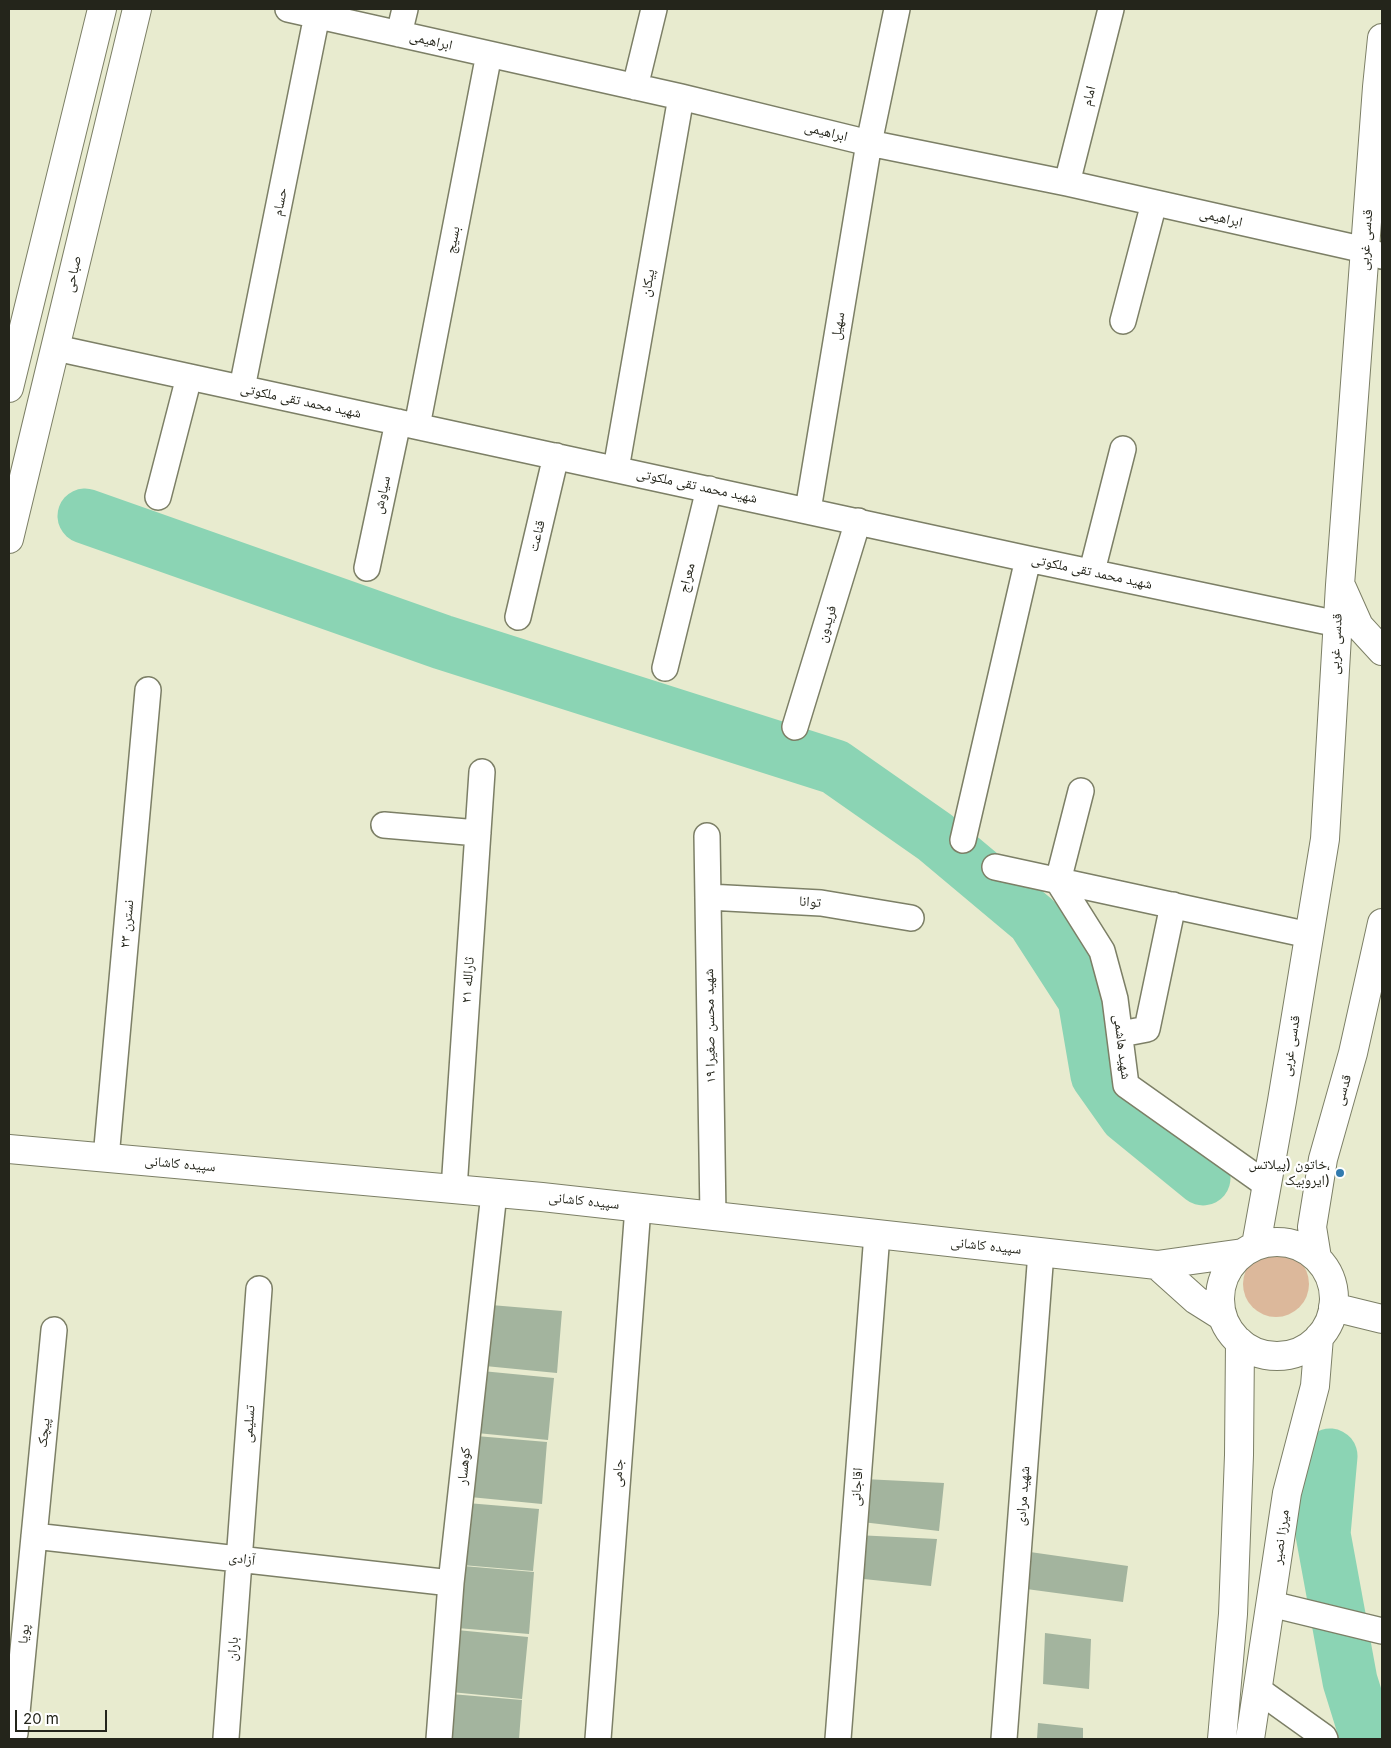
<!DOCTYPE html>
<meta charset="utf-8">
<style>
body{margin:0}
#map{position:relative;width:1391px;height:1748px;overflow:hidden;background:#e8ebcf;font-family:Inter,sans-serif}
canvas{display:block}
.frame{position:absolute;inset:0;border:10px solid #24251b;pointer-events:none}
.scale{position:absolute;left:15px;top:1710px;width:92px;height:22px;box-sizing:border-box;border:2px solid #24251b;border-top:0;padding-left:6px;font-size:15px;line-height:18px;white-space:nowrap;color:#24251b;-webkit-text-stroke:4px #fff;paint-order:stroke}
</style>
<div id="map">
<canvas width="1391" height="1748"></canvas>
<div class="frame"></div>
<div class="scale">20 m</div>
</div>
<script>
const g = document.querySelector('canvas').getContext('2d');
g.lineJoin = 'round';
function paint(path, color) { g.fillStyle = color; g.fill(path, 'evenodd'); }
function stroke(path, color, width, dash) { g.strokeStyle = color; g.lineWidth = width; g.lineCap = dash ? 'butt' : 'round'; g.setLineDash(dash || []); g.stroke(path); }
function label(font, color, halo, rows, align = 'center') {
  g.font = font + ' Inter,"Noto Naskh Arabic",sans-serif'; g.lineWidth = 4.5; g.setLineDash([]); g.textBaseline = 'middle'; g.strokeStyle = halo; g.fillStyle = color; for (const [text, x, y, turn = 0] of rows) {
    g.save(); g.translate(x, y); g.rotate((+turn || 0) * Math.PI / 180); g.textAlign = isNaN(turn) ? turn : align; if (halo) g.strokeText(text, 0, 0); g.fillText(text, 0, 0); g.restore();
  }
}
const green = new Path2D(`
 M1243 1284a33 33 0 1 1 66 0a33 33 0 1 1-66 0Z`);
const river = new Path2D(`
 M 85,516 L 442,642 L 835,767 L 935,837 L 1034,920 L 1085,999 L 1098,1075 L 1127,1116 L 1203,1178
 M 1330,1456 L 1323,1534 L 1350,1681 L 1368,1739`);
const building = new Path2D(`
 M 491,1305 L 562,1311 L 557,1373 L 485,1366 Z
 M 482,1371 L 554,1378 L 548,1440 L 477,1433 Z
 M 476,1436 L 547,1442 L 542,1504 L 470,1497 Z
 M 864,1479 L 944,1483 L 939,1531 L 862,1522 Z
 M 467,1503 L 539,1509 L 533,1571 L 462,1565 Z
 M 856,1535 L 937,1539 L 931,1586 L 854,1578 Z
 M 1023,1551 L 1128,1566 L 1123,1602 L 1019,1588 Z
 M 463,1566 L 534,1572 L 529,1634 L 457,1628 Z
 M 457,1630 L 528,1637 L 522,1699 L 451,1692 Z
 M 1045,1633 L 1091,1639 L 1089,1689 L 1043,1684 Z
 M 451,1694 L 522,1700 L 519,1739 L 447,1739 Z
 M 1038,1723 L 1083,1728 L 1083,1739 L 1037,1739 Z`);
const minor = new Path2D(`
 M 288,9 L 681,97 L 869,143 L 1067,183 L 1365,250 L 1382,256
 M 399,34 L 405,9
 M 635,87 L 654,9
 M 1067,183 L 1111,9
 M 1123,321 L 1154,203
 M 56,348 L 1028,559 L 1338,624
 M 242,388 L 317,15
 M 417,426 L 489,54
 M 616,469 L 681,97
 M 158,497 L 189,377
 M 808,510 L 869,143 L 897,9
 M 367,568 L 398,422
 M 1092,571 L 1123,449
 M 518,617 L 556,456
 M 665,668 L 709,489
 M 795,727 L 858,521
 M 1081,791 L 1058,881 L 1102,951 L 1115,999 L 1126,1085 L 1267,1185
 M 384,825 L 478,833
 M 707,836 L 713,1216
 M 963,840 L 1028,559
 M 995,867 L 1309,935
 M 708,897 L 821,903 L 911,918
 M 1121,1034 L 1147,1029 L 1173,905
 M 106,1158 L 148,690
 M 454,1189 L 482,772
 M 34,1536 L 451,1583
 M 1271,1604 L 1382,1631
 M 1257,1689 L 1324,1737 L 1325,1739
 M 15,1733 L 54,1330
 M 226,1738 L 259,1289
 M 439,1739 L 451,1583 L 494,1193
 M 598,1739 L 638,1207
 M 838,1739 L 877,1234
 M 1004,1739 L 1041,1252`);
const tertiary = new Path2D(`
 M 9,388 L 102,9
 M 9,539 L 137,9
 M 1342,588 L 1359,626 L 1382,651
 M 9,1149 L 542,1197 L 1157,1265 L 1243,1253
 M1220 1299a57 57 0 1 1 114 0a57 57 0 1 1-114 0Z
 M 1256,1245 L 1282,1101 L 1325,839 L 1340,585 L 1377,87 L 1382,38
 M 1317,1258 L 1312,1227 L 1323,1159 L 1353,1053 L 1382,923
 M 1157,1265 L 1196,1300 L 1223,1317
 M 1333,1307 L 1382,1319
 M 1222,1739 L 1233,1614 L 1239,1455 L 1240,1342
 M 1250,1739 L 1287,1493 L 1315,1386 L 1319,1337`);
const markers = [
 [1340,1173,5,"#327baf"]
];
const streetNames = [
 ["ابراهیمی",431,41,13],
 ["امام",1089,96,-76],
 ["ابراهیمی",826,132,14],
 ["حسام",280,202,-79],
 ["ابراهیمی",1221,218,13],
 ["بسیج",453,240,-79],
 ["قدسی غربی",1366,240,-86],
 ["صباحی",73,274,-77],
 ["پیکان",648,283,-80],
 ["سهیل",838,326,-81],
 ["شهید محمد تقی ملکوتی",301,401,12],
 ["شهید محمد تقی ملکوتی",697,486,12],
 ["سیاوش",382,495,-78],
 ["قناعت",537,536,-76],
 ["شهید محمد تقی ملکوتی",1092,572,12],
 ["معراج",687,578,-76],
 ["فریدون",827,624,-73],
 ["قدسی غربی",1336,644,-87],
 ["توانا",810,902,4],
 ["نسترن ۲۳",127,924,-85],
 ["ثارالله ۲۱",468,980,-86],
 ["شهید محسن صغیرا ۱۹",710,1026,-91],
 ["قدسی غربی",1291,1046,-81],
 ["شهید هاشمی",1122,1047,83],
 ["قدسی",1343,1090,-74],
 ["سپیده کاشانی",180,1164,5],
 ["سپیده کاشانی",584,1201,6],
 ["سپیده کاشانی",986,1246,6],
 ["تسلیمی",249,1424,-86],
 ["پیچک",44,1433,-84],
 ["کوهسار",464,1466,-84],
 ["جامی",618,1473,-86],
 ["اقاجانی",857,1487,-86],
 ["شهید مرادی",1023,1496,-86],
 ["میرزا نصیر",1281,1537,-82],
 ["آزادی",242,1559,7],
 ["پویا",24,1634,-84],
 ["باران",233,1649,-86]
];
const poiNames = [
 ["خاتون (پیلاتس،",1330,1165],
 ["ایروبیک)",1330,1181]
];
paint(green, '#dcb89b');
stroke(river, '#8bd4b4', 55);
paint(building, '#a3b49e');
stroke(minor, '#7c7f66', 28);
stroke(tertiary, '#7c7f66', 30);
stroke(minor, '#fff', 25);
stroke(tertiary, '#fff', 28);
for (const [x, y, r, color] of markers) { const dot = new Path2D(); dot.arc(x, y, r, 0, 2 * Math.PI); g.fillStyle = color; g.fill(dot); stroke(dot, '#fff', 2); }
label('14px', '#24251b', '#fff', streetNames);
label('14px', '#24251b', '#fff', poiNames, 'right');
</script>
